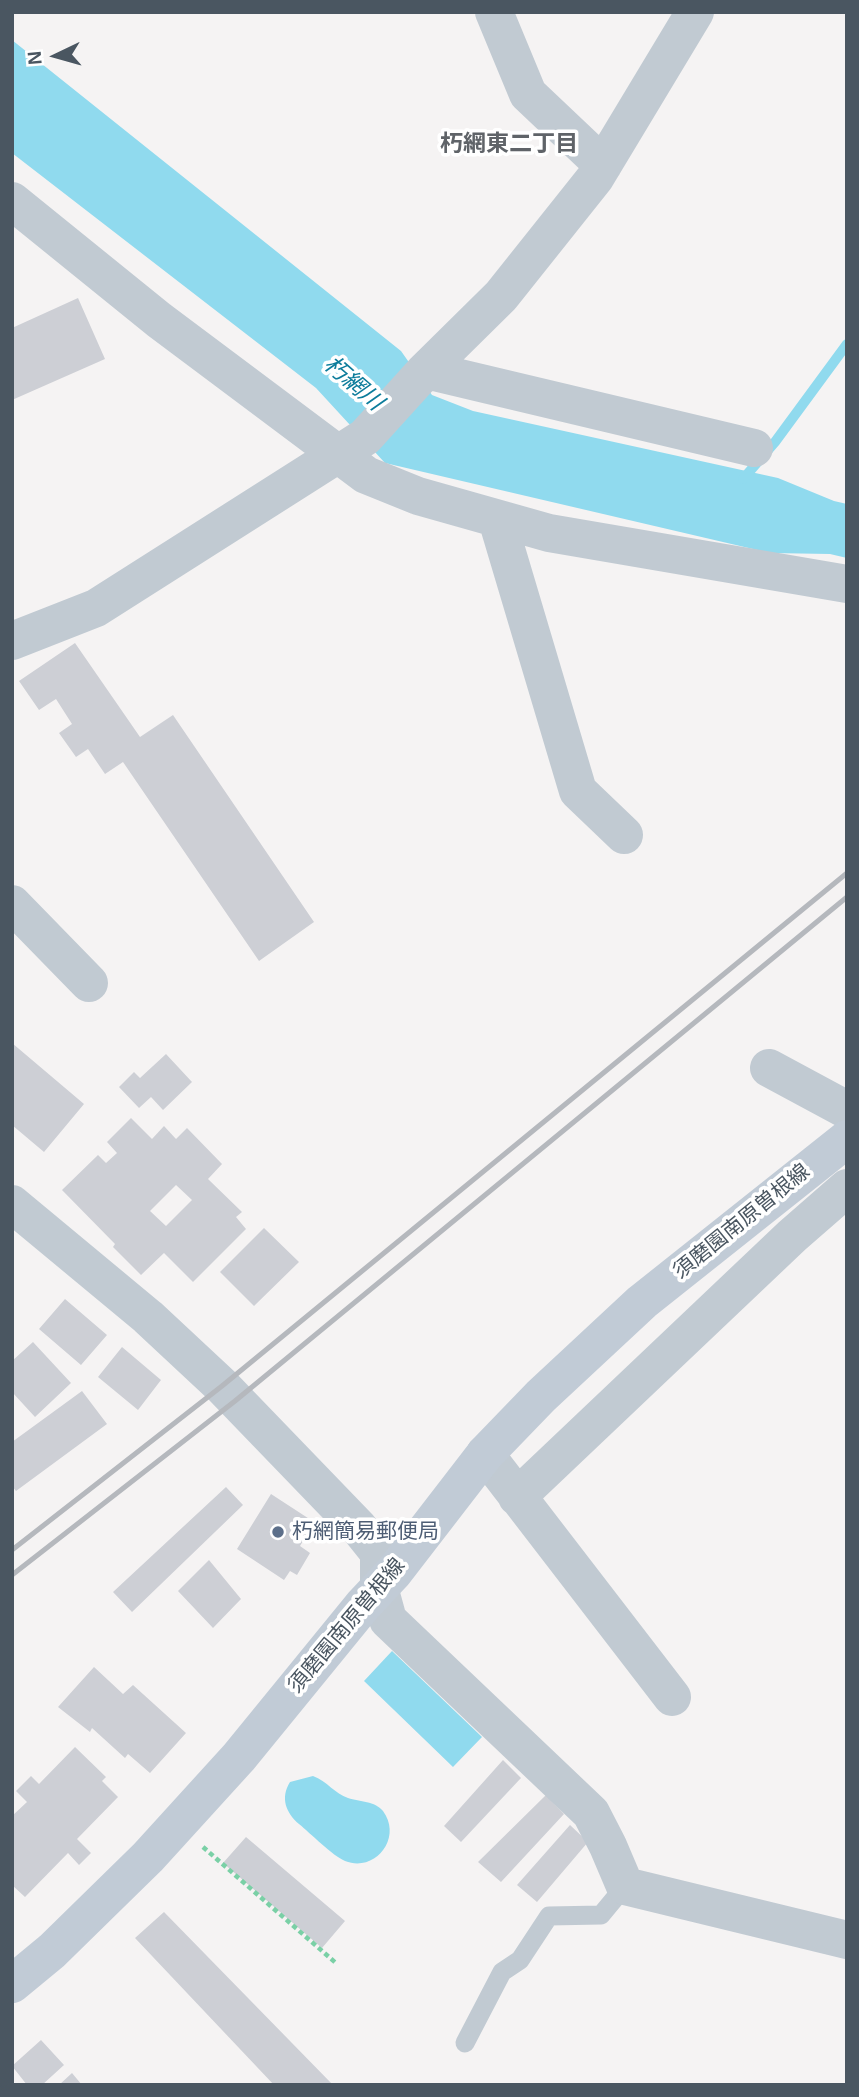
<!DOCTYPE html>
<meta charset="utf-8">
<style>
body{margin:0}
#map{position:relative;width:859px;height:2097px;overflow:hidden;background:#f5f3f3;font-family:Arial,sans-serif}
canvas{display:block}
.frame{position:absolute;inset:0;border:14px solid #4a5661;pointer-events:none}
.north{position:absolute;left:21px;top:21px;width:70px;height:70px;-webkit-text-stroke:5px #fff;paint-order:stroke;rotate:265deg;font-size:19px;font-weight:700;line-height:28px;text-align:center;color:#4a5661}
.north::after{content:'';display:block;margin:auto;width:24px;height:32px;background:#4a5661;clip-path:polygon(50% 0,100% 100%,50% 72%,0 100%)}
</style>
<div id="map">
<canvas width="859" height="2097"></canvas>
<div class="frame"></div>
<div class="north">N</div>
</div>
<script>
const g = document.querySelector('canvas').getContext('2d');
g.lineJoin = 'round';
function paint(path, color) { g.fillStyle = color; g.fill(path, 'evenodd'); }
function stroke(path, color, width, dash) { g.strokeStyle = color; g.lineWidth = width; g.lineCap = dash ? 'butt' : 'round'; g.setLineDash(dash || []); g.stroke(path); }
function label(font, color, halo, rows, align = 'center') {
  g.font = font + ' Arial,"Noto Sans JP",sans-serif'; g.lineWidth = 7; g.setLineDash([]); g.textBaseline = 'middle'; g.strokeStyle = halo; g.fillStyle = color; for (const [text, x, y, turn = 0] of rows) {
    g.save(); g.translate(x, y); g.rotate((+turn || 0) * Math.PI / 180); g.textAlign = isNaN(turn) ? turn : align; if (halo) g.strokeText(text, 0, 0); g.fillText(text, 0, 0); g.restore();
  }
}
const water = new Path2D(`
 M 12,40 L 401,351 L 432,395 L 473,411 L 778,478 L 834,501 L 847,504 L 847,558 L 830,554 L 770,553 L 385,463 L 316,388 L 12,153 Z
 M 392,1651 L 482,1737 L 453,1767 L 364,1681 Z
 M 313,1776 C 327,1781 335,1794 348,1798 C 360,1802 375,1801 383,1811 C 403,1838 375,1873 345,1861 C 333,1856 310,1833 299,1824 C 286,1813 280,1798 290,1782 Z`);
const stream = new Path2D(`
 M 743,479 L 775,442 L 847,344`);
const building = new Path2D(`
 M 78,298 L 105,359 L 12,400 L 12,328 Z
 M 75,643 L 140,737 L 173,715 L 314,922 L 259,961 L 123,762 L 105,774 L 88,749 L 76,757 L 59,733 L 72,724 L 56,699 L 39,710 L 19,681 Z
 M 12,1043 L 84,1104 L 44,1152 L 12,1125 Z
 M 166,1054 L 192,1082 L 163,1110 L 151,1097 L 139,1108 L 119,1087 L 134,1072 L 140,1078 Z
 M 131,1118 L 152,1139 L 164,1126 L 176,1139 L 187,1128 L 222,1164 L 208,1179 L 242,1212 L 236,1217 L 246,1229 L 193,1282 L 164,1253 L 141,1275 L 113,1247 L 115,1244 L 62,1190 L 98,1155 L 106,1163 L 117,1153 L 107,1142 ZM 176,1185 L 192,1200 L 166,1226 L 150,1211 Z
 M 264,1228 L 299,1262 L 254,1306 L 220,1272 Z
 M 65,1299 L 107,1335 L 81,1365 L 39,1329 Z
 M 33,1342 L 71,1383 L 35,1417 L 12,1392 L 12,1361 Z
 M 122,1347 L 161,1380 L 138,1410 L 98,1377 Z
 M 82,1391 L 107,1424 L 16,1491 L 12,1486 L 12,1442 Z
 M 226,1487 L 243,1505 L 132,1612 L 113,1592 Z
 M 271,1494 L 314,1522 L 300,1546 L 310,1553 L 297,1575 L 290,1571 L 284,1580 L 237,1549 Z
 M 209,1560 L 241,1599 L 213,1628 L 178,1591 Z
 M 94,1667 L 123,1694 L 133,1685 L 186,1733 L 150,1773 L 128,1754 L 125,1758 L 92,1728 L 90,1732 L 58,1707 Z
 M 75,1747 L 106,1777 L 102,1781 L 118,1797 L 77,1839 L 91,1853 L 79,1865 L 68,1853 L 25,1897 L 12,1885 L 12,1816 L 27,1802 L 16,1791 L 31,1776 L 39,1784 Z
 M 503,1760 L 521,1778 L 461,1842 L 444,1826 Z
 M 546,1795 L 564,1814 L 501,1882 L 478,1862 Z
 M 570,1825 L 588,1842 L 537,1902 L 517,1885 Z
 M 246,1837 L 345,1921 L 322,1948 L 223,1863 Z
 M 164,1912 L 333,2085 L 274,2085 L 135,1938 Z
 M 41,2040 L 64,2065 L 42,2085 L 27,2085 L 12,2066 Z
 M 72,2073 L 82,2085 L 59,2085 Z`);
const path = new Path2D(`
 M 203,1847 L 337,1964`);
const service = new Path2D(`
 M 465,2043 L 502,1972 L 520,1960 L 549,1916 L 601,1915 L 625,1886`);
const minor = new Path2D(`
 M 494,12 L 528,94 L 603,165
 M 12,201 L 159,320 L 366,475 L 418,496 L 549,533 L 847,584
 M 426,370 L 754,448
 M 497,519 L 578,791 L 624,835
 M 12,641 L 96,608 L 365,437 L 424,372 L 501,296 L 595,178 L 695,12
 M 12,904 L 89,983
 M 769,1068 L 847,1110
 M 12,1204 L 148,1317 L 222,1386 L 359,1528 L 379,1553 L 379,1587 L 388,1620 L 591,1813 L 608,1846 L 625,1886 L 847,1940
 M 485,1454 L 672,1697
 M 517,1497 L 792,1236 L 847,1188`);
const secondary = new Path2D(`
 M 12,1984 L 52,1951 L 148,1857 L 239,1757 L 363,1605 L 394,1572 L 485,1454 L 541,1396 L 642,1302 L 847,1139`);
const rail = new Path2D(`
 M 12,1550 L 222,1386 L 847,873
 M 12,1575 L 235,1401 L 847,897`);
const markers = [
 [278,1532,7,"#5c6f8a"]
];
const streetNames = [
 ["須磨園南原曽根線",742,1222,-39],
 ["須磨園南原曽根線",347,1626,-50]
];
const serviceNames = [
 ["朽網簡易郵便局",292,1532]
];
const neighbourhoodNames = [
 ["朽網東二丁目",509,145]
];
const waterNames = [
 ["朽網川",353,384,41]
];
paint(water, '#90daee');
stroke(stream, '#90daee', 10);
paint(building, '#cdcfd5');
stroke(path, '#7ad0a6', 4.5, [5, 3.5]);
stroke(service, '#c1cad2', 19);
stroke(minor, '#c1cad2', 38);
stroke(secondary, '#c1cbd6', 38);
stroke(rail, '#b5b8bd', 5);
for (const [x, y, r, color] of markers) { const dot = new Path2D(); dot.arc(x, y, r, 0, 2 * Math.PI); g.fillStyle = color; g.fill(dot); stroke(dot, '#fff', 2.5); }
label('21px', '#4a5661', '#fff', streetNames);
label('21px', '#4e5e75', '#fff', serviceNames, 'left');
label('bold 23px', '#5f6368', '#fff', neighbourhoodNames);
label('italic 23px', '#0c7c9b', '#fff', waterNames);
</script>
